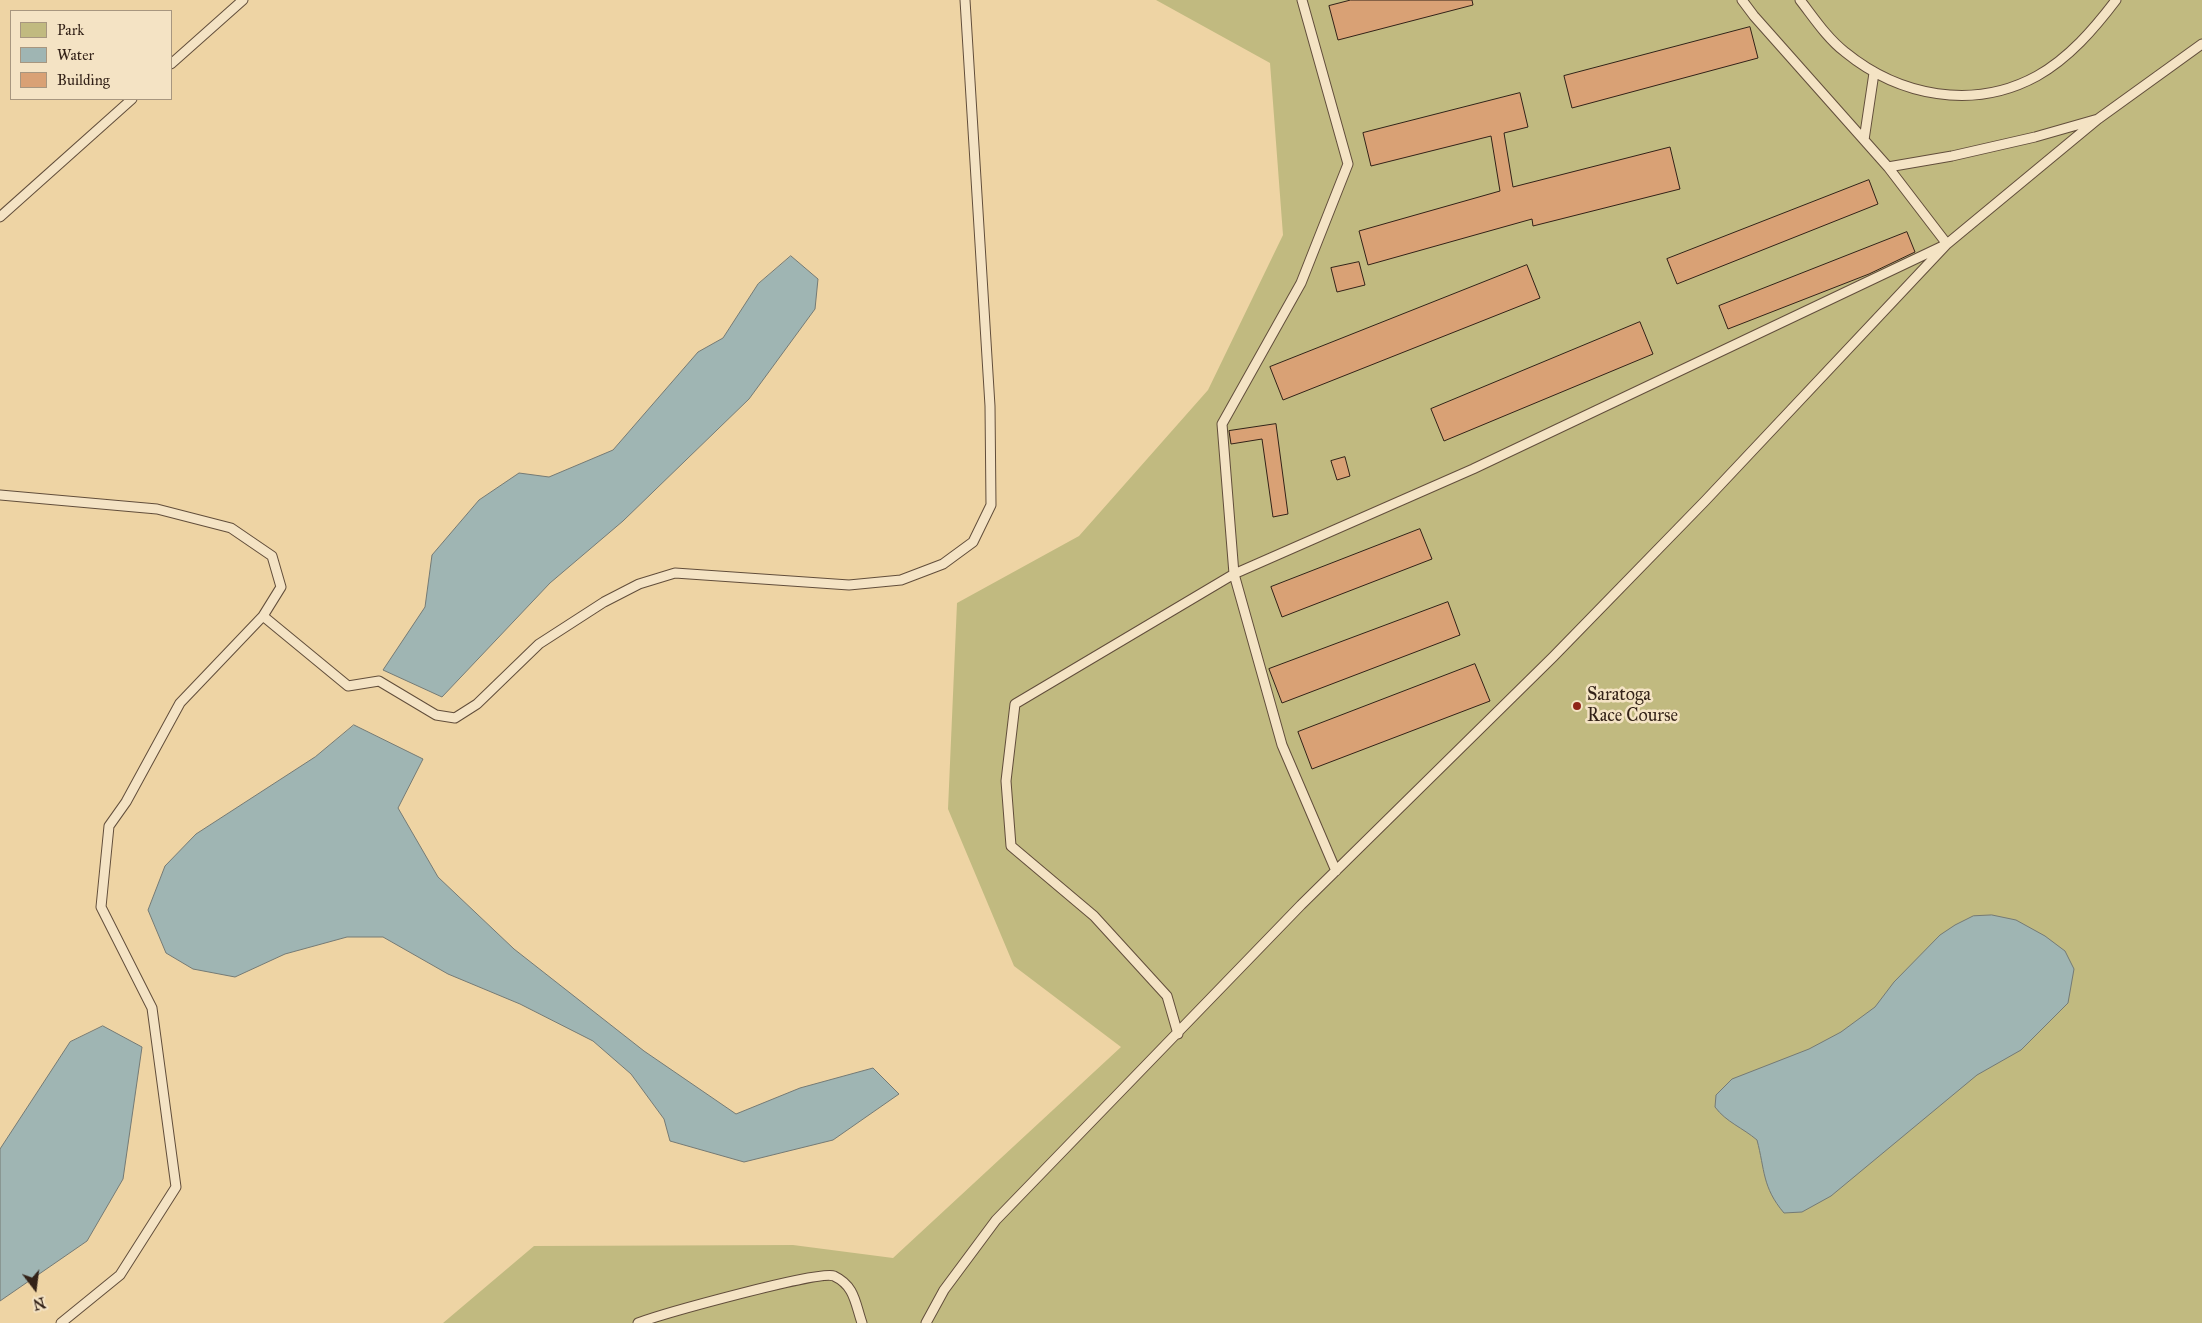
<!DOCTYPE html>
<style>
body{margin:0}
#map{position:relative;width:2202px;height:1323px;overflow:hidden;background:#eed4a4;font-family:"IM FELL Great Primer",serif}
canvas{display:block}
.legend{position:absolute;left:10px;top:10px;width:162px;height:90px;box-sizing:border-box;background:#f4e3c4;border:1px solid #a7967f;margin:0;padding:6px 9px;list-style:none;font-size:15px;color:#332218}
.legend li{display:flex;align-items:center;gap:10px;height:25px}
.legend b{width:25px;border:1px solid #a7967f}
.north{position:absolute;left:10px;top:1263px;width:50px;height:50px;-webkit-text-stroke:4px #f4e3c4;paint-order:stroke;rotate:165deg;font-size:14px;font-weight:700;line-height:20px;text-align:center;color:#332218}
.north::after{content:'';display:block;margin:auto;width:18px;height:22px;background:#332218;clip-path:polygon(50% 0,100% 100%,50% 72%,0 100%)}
</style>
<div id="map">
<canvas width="2202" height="1323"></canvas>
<ul class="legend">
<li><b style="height:14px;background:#c1ba80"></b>Park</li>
<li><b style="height:14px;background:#9fb5b3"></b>Water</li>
<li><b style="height:14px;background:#d9a175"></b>Building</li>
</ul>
<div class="north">N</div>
</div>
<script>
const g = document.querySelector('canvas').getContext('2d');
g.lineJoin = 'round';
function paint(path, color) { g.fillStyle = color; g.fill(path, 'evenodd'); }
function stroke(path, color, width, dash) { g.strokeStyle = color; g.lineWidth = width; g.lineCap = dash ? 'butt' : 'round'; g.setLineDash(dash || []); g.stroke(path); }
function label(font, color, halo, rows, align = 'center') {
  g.font = font + ' "IM FELL Great Primer",serif'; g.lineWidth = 5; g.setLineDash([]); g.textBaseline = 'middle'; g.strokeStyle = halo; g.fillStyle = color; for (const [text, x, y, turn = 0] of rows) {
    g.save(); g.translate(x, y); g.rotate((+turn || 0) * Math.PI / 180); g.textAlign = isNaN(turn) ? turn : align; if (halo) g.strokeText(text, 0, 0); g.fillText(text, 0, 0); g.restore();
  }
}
const green = new Path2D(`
 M 1156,0 L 2202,0 L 2202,1323 L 443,1323 L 534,1246 L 793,1245 L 893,1258 L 1121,1047 L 1014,966 L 948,809 L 957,603 L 1079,536 L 1208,390 L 1283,235 L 1270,63 Z`);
const water = new Path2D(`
 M 791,256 L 818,279 L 815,309 L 749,399 L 623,521 L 550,583 L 442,697 L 383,670 L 425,607 L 432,555 L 479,500 L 519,473 L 549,477 L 613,450 L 698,352 L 723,338 L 758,284 Z
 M 354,725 L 423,759 L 398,808 L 438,877 L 514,949 L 644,1051 L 736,1114 L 800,1088 L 873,1068 L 899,1094 L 833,1140 L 744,1162 L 670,1141 L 664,1119 L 631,1074 L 593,1041 L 520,1004 L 448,974 L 383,937 L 347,937 L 285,954 L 235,977 L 193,969 L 166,953 L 148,910 L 165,866 L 196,834 L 315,757 Z
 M 1992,915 L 2016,920 L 2045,936 L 2065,951 L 2074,969 L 2068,1003 L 2021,1050 L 1977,1075 L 1831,1196 L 1802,1212 L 1784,1213 C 1762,1187 1765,1170 1757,1140 C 1743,1128 1726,1122 1715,1107 L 1716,1095 L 1732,1079 L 1809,1049 L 1841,1032 L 1875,1007 L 1894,982 L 1940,935 L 1955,925 L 1973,916 Z
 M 103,1026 L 142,1047 L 123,1179 L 87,1241 L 0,1301 L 0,1149 L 70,1042 Z`);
const building = new Path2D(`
 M 1351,0 L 1472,0 L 1473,5 L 1338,40 L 1329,6 Z
 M 1750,27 L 1758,58 L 1572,108 L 1564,76 Z
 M 1520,93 L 1528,127 L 1504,133 L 1513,187 L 1670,147 L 1680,189 L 1533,226 L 1532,219 L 1368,265 L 1359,231 L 1500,191 L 1491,136 L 1371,166 L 1363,133 Z
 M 1869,180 L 1878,204 L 1677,284 L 1667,259 Z
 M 1907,232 L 1915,252 L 1869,274 L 1728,329 L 1719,306 Z
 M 1359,262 L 1365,285 L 1337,292 L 1331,268 Z
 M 1527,265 L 1540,298 L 1283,400 L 1270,367 Z
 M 1640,322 L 1653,354 L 1444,441 L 1431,409 Z
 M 1276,424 L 1288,514 L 1273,517 L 1262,439 L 1231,444 L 1229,431 Z
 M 1345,457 L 1350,476 L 1337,480 L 1331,461 Z
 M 1420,529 L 1432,559 L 1282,617 L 1271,587 Z
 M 1448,602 L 1460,635 L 1282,703 L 1269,669 Z
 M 1475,664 L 1490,701 L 1312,769 L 1298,732 Z`);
const lane = new Path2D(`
 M 1302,0 L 1348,164 L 1301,283 L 1222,424 L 1234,574 L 1282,745 L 1336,871
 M 1800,0 C 1814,18 1827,38 1845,52 C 1899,96 1973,111 2037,76 C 2069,58 2094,29 2116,0
 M 171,64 L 243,0
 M 1864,140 L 1874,73
 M 1888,167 L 1952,156 L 2035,137 L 2098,119 L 2202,44
 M 0,217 L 132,99
 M 0,495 L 157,509 L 231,528 L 272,556 L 281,587 L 263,616 L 180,703 L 126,802 L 109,826 L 101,907 L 152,1008 L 176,1187 L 120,1275 L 61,1323
 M 263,616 L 348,686 L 379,681 L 436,715 L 455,718 L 477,704 L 539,644 L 604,602 L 639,584 L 675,573 L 849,585 L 901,580 L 943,564 L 973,542 L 991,505 L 990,406 L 965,0
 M 1178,1034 L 1167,996 L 1094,916 L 1011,846 L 1006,781 L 1015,704 L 1234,574 L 1473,469 L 1947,244 L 1888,167 L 1754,16 L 1742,0
 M 638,1323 C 662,1314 819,1270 834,1276 C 855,1286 855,1303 862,1323
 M 926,1323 L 944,1290 L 996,1220 L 1301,905 L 1553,657 L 1705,501 L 1947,244 L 2098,119`);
const markers = [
 [1577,706,5,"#8f2418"]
];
const poiNames = [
 ["Saratoga",1587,696],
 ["Race Course",1587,717]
];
paint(green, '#c1ba80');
paint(water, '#9fb5b3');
stroke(water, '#747a75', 1);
paint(building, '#d9a175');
stroke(building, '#332218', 1);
stroke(lane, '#624e3b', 11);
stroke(lane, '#f4e3c4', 9);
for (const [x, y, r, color] of markers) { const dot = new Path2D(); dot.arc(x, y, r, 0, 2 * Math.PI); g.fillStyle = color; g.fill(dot); stroke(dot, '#f4e3c4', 2); }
label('18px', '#332218', '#f4e3c4', poiNames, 'left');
</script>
